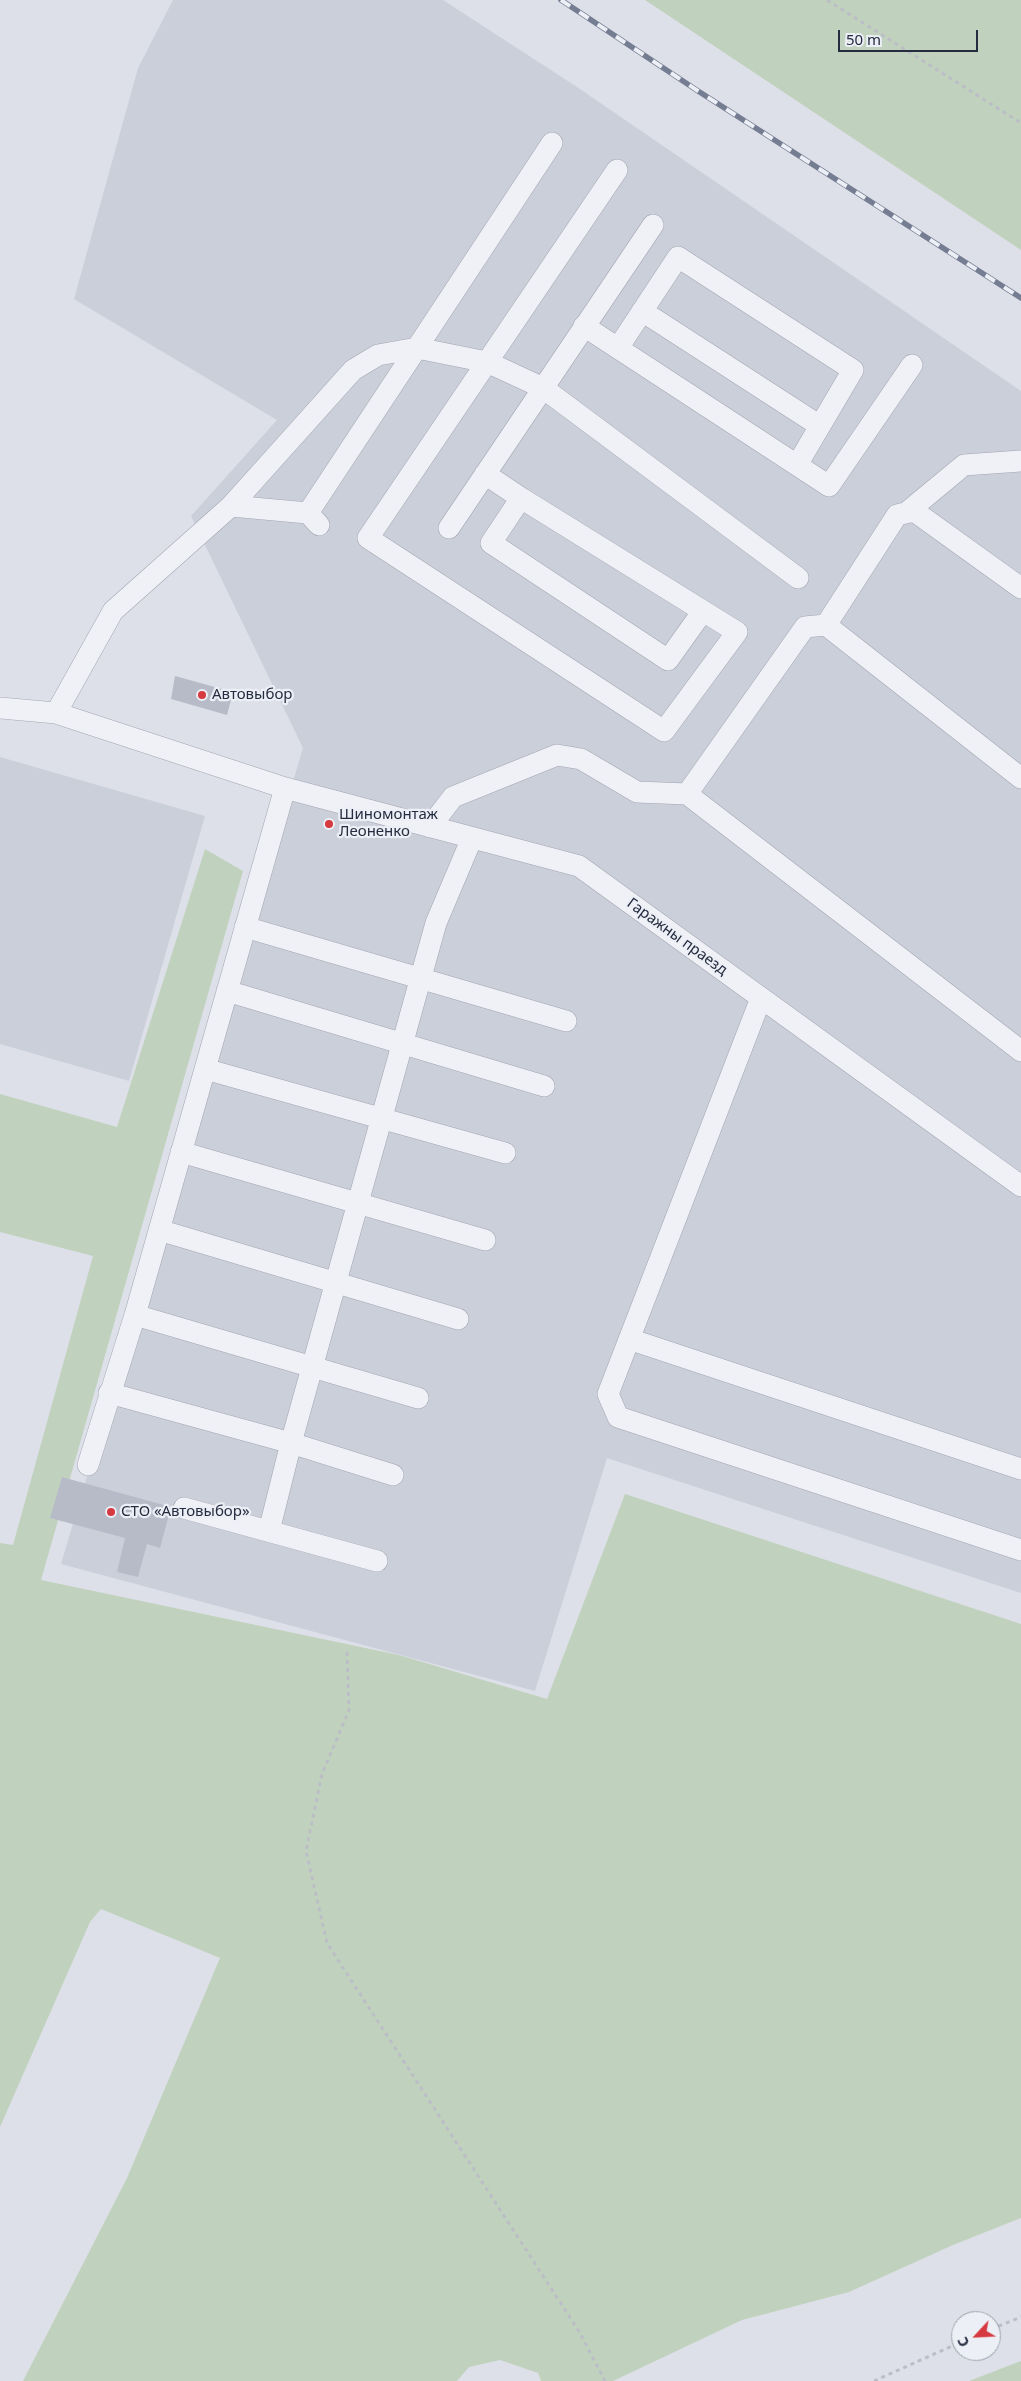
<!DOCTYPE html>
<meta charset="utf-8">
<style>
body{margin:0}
#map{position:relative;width:1021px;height:2381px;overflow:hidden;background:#dde0e8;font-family:"Noto Sans",sans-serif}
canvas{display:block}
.north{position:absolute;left:951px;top:2311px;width:50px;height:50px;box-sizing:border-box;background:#eceff5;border:1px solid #9ca1ac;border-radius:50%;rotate:245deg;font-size:14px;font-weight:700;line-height:20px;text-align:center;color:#252c3f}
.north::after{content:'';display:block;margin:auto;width:18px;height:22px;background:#d6393f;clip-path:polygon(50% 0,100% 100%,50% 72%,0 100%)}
.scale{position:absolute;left:838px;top:30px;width:140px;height:22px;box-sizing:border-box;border:2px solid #252c3f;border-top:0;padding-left:6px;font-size:15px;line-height:18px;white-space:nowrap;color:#252c3f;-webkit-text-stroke:4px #eceff5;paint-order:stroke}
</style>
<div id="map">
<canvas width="1021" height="2381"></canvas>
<div class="north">С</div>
<div class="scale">50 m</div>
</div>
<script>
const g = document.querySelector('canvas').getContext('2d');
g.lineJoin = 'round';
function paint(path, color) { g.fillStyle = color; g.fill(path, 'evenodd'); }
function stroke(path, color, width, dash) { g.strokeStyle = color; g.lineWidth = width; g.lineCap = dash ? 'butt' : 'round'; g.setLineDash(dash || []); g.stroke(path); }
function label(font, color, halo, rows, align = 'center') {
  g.font = font + ' "Noto Sans",sans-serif'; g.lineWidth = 4.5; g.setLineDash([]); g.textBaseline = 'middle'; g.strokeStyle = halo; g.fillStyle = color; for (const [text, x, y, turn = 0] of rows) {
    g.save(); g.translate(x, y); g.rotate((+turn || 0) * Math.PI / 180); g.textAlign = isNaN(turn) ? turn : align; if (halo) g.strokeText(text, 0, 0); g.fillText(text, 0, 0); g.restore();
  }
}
const built = new Path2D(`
 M 173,0 L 443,0 L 577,87 L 1021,391 L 1021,1593 L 607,1458 L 535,1691 L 61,1564 L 303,748 L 191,516 L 277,420 L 74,299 L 138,68 Z
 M 0,757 L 205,816 L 129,1081 L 0,1044 Z`);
const green = new Path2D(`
 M 645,0 L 1021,0 L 1021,250 Z
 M 205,849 L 243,871 L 41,1580 L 399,1655 L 547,1699 L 625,1494 L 1021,1624 L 1021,2218 L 953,2245 L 849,2292 L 742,2320 L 613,2381 L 541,2381 L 538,2373 L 500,2360 L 469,2367 L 457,2381 L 23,2381 L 127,2178 L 220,1958 L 101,1909 L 90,1922 L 0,2127 L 0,1543 L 13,1545 L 93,1256 L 0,1232 L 0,1094 L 117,1127 Z
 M 1021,2361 L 1021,2381 L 969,2381 Z`);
const building = new Path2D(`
 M 175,676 L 233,692 L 227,715 L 171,699 Z
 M 62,1477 L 171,1507 L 160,1548 L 147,1544 L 138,1577 L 117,1572 L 125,1538 L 50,1518 Z`);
const path = new Path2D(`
 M 827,0 L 1021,123
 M 347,1652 L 349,1710 L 322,1774 L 306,1851 L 327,1943 L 580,2333 L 605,2381
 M 991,2329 L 1021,2317
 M 874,2381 L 961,2342`);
const minor = new Path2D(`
 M 617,170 L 368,538 L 664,731 L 737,632 L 521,498 L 491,543 L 668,660 L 703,611
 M 642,311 L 820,426
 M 584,326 L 829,486 L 912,365
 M 618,348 L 678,257 L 853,370 L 797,465
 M 485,474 L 521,498
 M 231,506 L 308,513 L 319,525
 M 308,513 L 552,143
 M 906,513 L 964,465 L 1021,461
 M 449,528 L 653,225
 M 826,625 L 897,515 L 914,511 L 1021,588
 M 0,708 L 56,713 L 285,788 L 579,866 L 1021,1186
 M 56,713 L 113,611 L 231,506 L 353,370 L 378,355 L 417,348 L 487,362 L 543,388 L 798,578
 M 687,794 L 805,627 L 826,625 L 1021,778
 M 430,827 L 453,797 L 557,755 L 581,759 L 637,792 L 687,794 L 1021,1051
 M 245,927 L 566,1021
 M 227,991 L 544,1086
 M 761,998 L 608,1394 L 618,1417 L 1021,1550
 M 205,1069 L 505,1153
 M 181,1152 L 485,1240
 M 159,1230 L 458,1319
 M 135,1315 L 418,1398
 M 629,1339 L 1021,1469
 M 109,1393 L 291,1443 L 393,1475
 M 88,1465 L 135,1315 L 285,788
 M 184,1508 L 377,1561
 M 269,1531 L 291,1443 L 436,923 L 472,838`);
const rail = new Path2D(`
 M 561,0 L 698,91 L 1021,298`);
const markers = [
 [202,695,5,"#d6393f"],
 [329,824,5,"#d6393f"],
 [111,1512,5,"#d6393f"]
];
const poiNames = [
 ["Автовыбор",212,695],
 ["Шиномонтаж",339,815],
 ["Леоненко",339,832],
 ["СТО «Автовыбор»",121,1512]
];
const streetNames = [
 ["Гаражны праезд",677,937,36]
];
paint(built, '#cbcfda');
paint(green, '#c0d2bd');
paint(building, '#b7bbc8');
stroke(minor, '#a2a6b2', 22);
stroke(path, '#bbbec6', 3, [4, 4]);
stroke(minor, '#f0f1f6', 21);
stroke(rail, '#757d92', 5.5);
stroke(rail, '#eceff5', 4, [11]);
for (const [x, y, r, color] of markers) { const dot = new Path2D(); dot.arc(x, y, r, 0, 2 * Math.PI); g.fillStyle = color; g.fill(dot); stroke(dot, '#eceff5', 2); }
label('15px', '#252c3f', '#eceff5', poiNames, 'left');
label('15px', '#252c3f', '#eceff5', streetNames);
</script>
